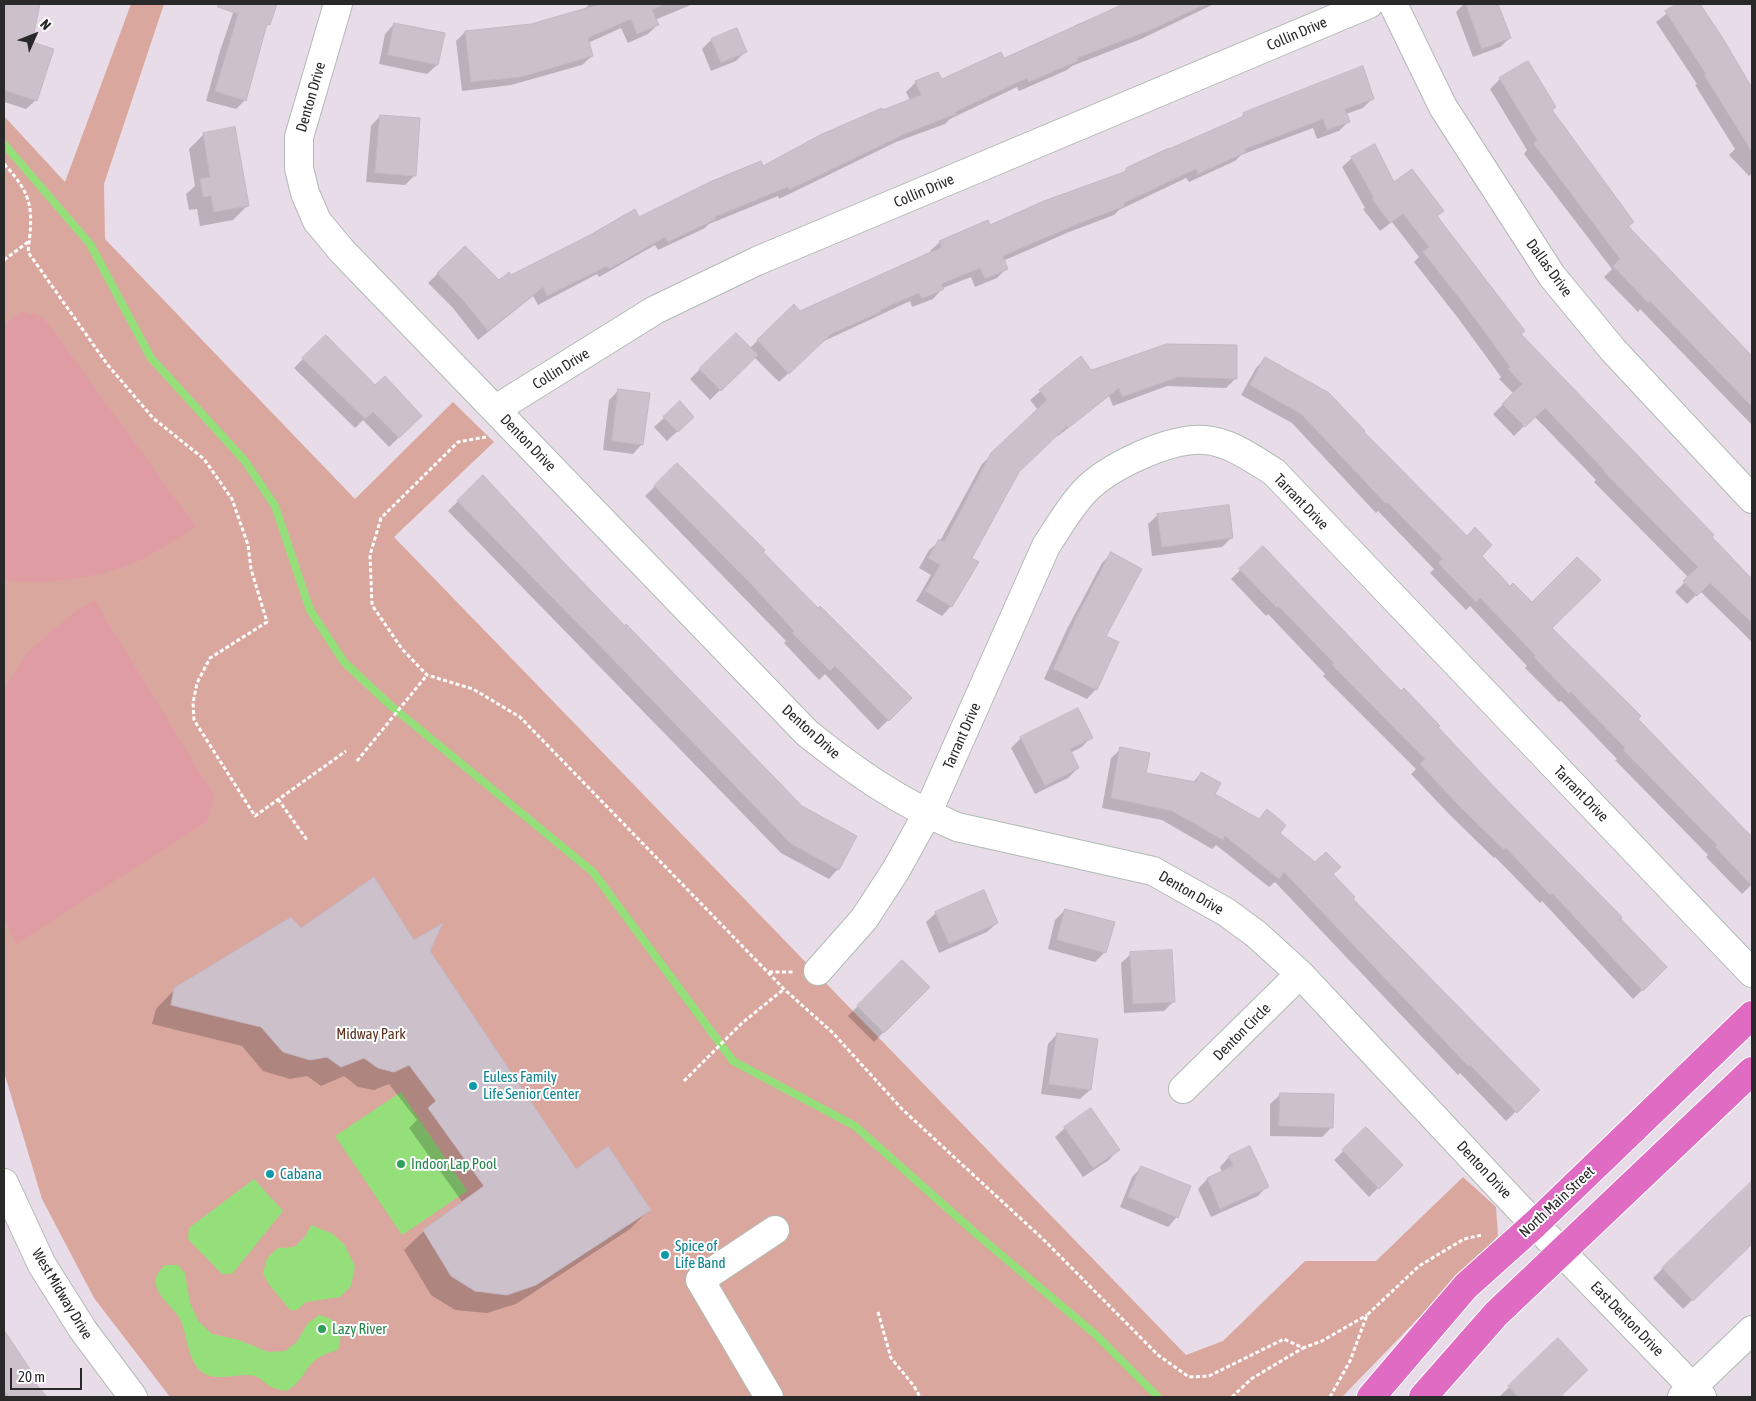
<!DOCTYPE html>
<style>
body{margin:0}
#map{position:relative;width:1756px;height:1401px;overflow:hidden;background:#e9dce9;font-family:"Asap Condensed",sans-serif}
canvas{display:block}
.frame{position:absolute;inset:0;border:5px solid #292929;pointer-events:none}
.north{position:absolute;left:10px;top:10px;width:50px;height:50px;-webkit-text-stroke:4px #fff;paint-order:stroke;rotate:46deg;font-size:14px;font-weight:700;line-height:20px;text-align:center;color:#292929}
.north::after{content:'';display:block;margin:auto;width:18px;height:22px;background:#292929;clip-path:polygon(50% 0,100% 100%,50% 72%,0 100%)}
.scale{position:absolute;left:10px;top:1368px;width:72px;height:22px;box-sizing:border-box;border:2px solid #292929;border-top:0;padding-left:6px;font-size:15px;line-height:18px;white-space:nowrap;color:#292929;-webkit-text-stroke:4px #fff;paint-order:stroke}
</style>
<div id="map">
<canvas width="1756" height="1401"></canvas>
<div class="frame"></div>
<div class="north">N</div>
<div class="scale">20 m</div>
</div>
<script>
const g = document.querySelector('canvas').getContext('2d');
g.lineJoin = 'round';
function paint(path, color) { g.fillStyle = color; g.fill(path, 'evenodd'); }
function stroke(path, color, width, dash) { g.strokeStyle = color; g.lineWidth = width; g.lineCap = dash ? 'butt' : 'round'; g.setLineDash(dash || []); g.stroke(path); }
function label(font, color, halo, rows, align = 'center') {
  g.font = font + ' "Asap Condensed",sans-serif'; g.lineWidth = 4; g.setLineDash([]); g.textBaseline = 'middle'; g.strokeStyle = halo; g.fillStyle = color; for (const [text, x, y, turn = 0] of rows) {
    g.save(); g.translate(x, y); g.rotate((+turn || 0) * Math.PI / 180); g.textAlign = isNaN(turn) ? turn : align; if (halo) g.strokeText(text, 0, 0); g.fillText(text, 0, 0); g.restore();
  }
}
const green = new Path2D(`
 M 131,4 L 164,4 L 104,184 L 105,239 L 355,499 L 453,402 L 494,442 L 394,537 L 1186,1355 L 1223,1341 L 1305,1261 L 1376,1261 L 1463,1177 L 1496,1207 L 1498,1236 L 1342,1397 L 170,1397 L 94,1298 L 42,1199 L 4,1072 L 4,116 L 65,182 Z`);
const pitch = new Path2D(`
 M 22,311 L 43,317 L 196,527 C 175,539 152,556 129,565 C 89,579 45,585 4,580 L 4,324 Z
 M 95,601 L 214,796 L 208,821 L 16,944 L 4,917 L 4,688 L 28,652 L 75,611 Z`);
const water = new Path2D(`
 M 401,1092 L 467,1191 L 402,1235 L 335,1136 Z
 M 254,1179 L 283,1211 L 232,1274 L 222,1274 L 188,1239 L 189,1228 Z
 M 311,1225 L 333,1234 L 344,1244 L 355,1266 L 351,1286 L 340,1297 L 306,1302 L 297,1310 L 290,1310 L 268,1283 L 263,1273 L 267,1258 L 278,1248 L 294,1247 L 305,1237 Z
 M 165,1265 L 178,1265 L 185,1273 L 190,1303 L 199,1322 L 212,1334 L 239,1340 L 268,1352 L 285,1351 L 296,1343 L 308,1323 L 319,1315 C 340,1320 344,1331 338,1350 C 299,1360 311,1378 286,1391 C 281,1390 276,1389 271,1387 C 266,1384 261,1378 255,1376 C 238,1372 217,1383 202,1372 C 187,1360 188,1336 180,1319 C 174,1308 158,1297 156,1285 C 154,1277 159,1271 165,1265 Z`);
const shadow = new Path2D(`
 M 4,4 L 39,4 L 30,42 L 36,100 L 26,109 L 4,102 Z
 M 236,4 L 276,4 L 269,24 L 264,29 L 245,100 L 236,109 L 206,101 L 220,51 Z
 M 590,4 L 693,4 L 655,20 L 657,25 L 648,34 L 628,43 L 621,28 L 588,43 L 592,56 L 582,65 L 511,85 L 462,91 L 456,41 L 465,32 L 531,25 L 583,10 Z
 M 1132,4 L 1214,4 L 1141,39 L 1072,66 L 1067,70 L 1019,91 L 1017,87 L 950,119 L 945,124 L 896,142 L 779,199 L 778,196 L 709,224 L 705,228 L 658,250 L 655,245 L 599,277 L 597,274 L 538,305 L 533,296 L 478,340 L 453,308 L 428,283 L 465,247 L 499,282 L 639,219 L 762,168 L 910,100 L 906,92 L 916,82 L 941,81 L 1004,59 L 1072,29 L 1076,25 Z
 M 1464,4 L 1497,4 L 1510,38 L 1500,47 L 1473,57 L 1456,12 Z
 M 1679,4 L 1699,4 L 1752,90 L 1752,173 L 1749,176 L 1729,155 L 1735,149 L 1695,85 L 1697,84 L 1656,22 Z
 M 394,24 L 437,65 L 427,74 L 379,64 L 385,34 Z
 M 711,40 L 746,51 L 736,61 L 711,71 L 702,49 Z
 M 1500,79 L 1627,227 L 1752,360 L 1752,425 L 1640,309 L 1638,312 L 1604,277 L 1612,269 L 1524,154 L 1527,150 L 1490,89 Z
 M 1373,98 L 1363,108 L 1346,114 L 1348,122 L 1339,131 L 1317,139 L 1313,128 L 1241,155 L 1235,161 L 1189,182 L 1186,178 L 1119,210 L 1114,215 L 1069,232 L 1003,261 L 1006,269 L 997,278 L 975,287 L 971,277 L 943,288 L 933,299 L 912,307 L 910,301 L 820,343 L 779,382 L 754,357 L 710,400 L 690,379 L 736,334 L 750,348 L 794,306 L 800,313 L 931,253 L 930,251 L 940,242 L 990,227 L 1122,174 L 1127,169 L 1238,120 L 1244,114 Z
 M 380,116 L 415,175 L 405,185 L 366,182 L 371,126 Z
 M 204,134 L 247,206 L 233,220 L 200,226 L 197,209 L 189,210 L 186,194 L 195,186 L 189,149 Z
 M 1352,158 L 1394,184 L 1436,216 L 1520,334 L 1752,581 L 1752,642 L 1700,591 L 1687,604 L 1675,592 L 1689,578 L 1594,482 L 1596,480 L 1534,416 L 1514,436 L 1493,414 L 1514,394 L 1499,379 L 1501,377 L 1458,318 L 1414,262 L 1419,257 L 1392,222 L 1380,231 L 1363,209 L 1365,208 L 1342,167 Z
 M 326,336 L 375,387 L 421,416 L 389,447 L 363,420 L 355,428 L 294,368 Z
 M 1081,358 L 1091,371 L 1236,378 L 1226,388 L 1167,386 L 1113,406 L 1109,396 L 1058,436 L 1057,434 L 1017,472 L 971,558 L 951,606 L 942,616 L 916,601 L 931,575 L 919,568 L 929,550 L 940,541 L 982,464 L 1038,410 L 1030,400 Z
 M 1265,359 L 1362,433 L 1752,839 L 1752,884 L 1742,894 L 1706,857 L 1708,855 L 1615,760 L 1617,759 L 1561,701 L 1559,702 L 1525,668 L 1527,666 L 1470,606 L 1466,610 L 1430,573 L 1434,569 L 1378,511 L 1376,513 L 1292,423 L 1241,395 L 1256,368 Z
 M 619,390 L 642,444 L 633,454 L 603,450 L 609,400 Z
 M 664,418 L 683,426 L 667,441 L 654,427 Z
 M 677,465 L 818,610 L 911,698 L 878,730 L 825,674 L 819,680 L 784,643 L 786,641 L 645,496 Z
 M 483,477 L 838,869 L 829,879 L 781,853 L 448,511 Z
 M 1158,515 L 1232,537 L 1222,547 L 1152,556 L 1148,524 Z
 M 1263,548 L 1666,967 L 1633,999 L 1542,901 L 1540,903 L 1495,857 L 1494,858 L 1449,814 L 1411,774 L 1416,769 L 1323,676 L 1325,674 L 1268,614 L 1266,616 L 1231,579 Z
 M 1111,554 L 1104,637 L 1096,689 L 1087,699 L 1044,679 L 1067,629 L 1102,563 Z
 M 1091,737 L 1082,747 L 1070,753 L 1078,768 L 1068,778 L 1035,794 L 1011,748 L 1021,738 Z
 M 1121,749 L 1144,774 L 1193,782 L 1201,774 L 1213,795 L 1258,820 L 1267,811 L 1278,833 L 1331,875 L 1351,899 L 1538,1090 L 1506,1121 L 1460,1073 L 1458,1075 L 1275,882 L 1269,887 L 1216,845 L 1212,849 L 1162,820 L 1102,808 L 1111,758 Z
 M 1065,910 L 1105,952 L 1095,962 L 1048,949 L 1055,920 Z
 M 936,913 L 997,923 L 987,932 L 939,953 L 926,922 Z
 M 300,930 L 413,942 L 429,951 L 576,1171 L 649,1210 L 630,1229 L 516,1304 L 487,1313 L 455,1310 L 431,1295 L 404,1250 L 424,1231 L 463,1203 L 409,1128 L 417,1120 L 389,1084 L 374,1090 L 358,1087 L 344,1076 L 321,1086 L 307,1076 L 290,1079 L 263,1071 L 242,1046 L 152,1024 L 156,1009 L 175,989 Z
 M 1131,954 L 1173,1002 L 1164,1011 L 1124,1013 L 1121,963 Z
 M 902,961 L 928,987 L 874,1042 L 848,1016 Z
 M 1057,1034 L 1097,1040 L 1090,1090 L 1080,1099 L 1041,1094 L 1048,1044 Z
 M 1280,1095 L 1332,1127 L 1322,1137 L 1270,1136 L 1270,1104 Z
 M 1091,1110 L 1118,1150 L 1109,1160 L 1083,1177 L 1055,1137 L 1065,1128 Z
 M 1366,1129 L 1402,1165 L 1369,1197 L 1334,1160 Z
 M 1229,1157 L 1267,1186 L 1258,1196 L 1211,1217 L 1198,1189 L 1207,1179 L 1222,1172 L 1220,1167 Z
 M 1142,1167 L 1177,1217 L 1168,1227 L 1120,1207 L 1132,1177 Z
 M 1752,1182 L 1752,1242 L 1683,1309 L 1653,1278 Z
 M 4,1332 L 37,1382 L 35,1384 L 45,1397 L 4,1397 Z
 M 1558,1340 L 1587,1370 L 1559,1397 L 1499,1397 Z`);
const stream = new Path2D(`
 M 4,144 L 90,244 L 151,358 L 245,461 L 275,506 L 310,610 L 344,662 L 390,705 L 593,872 L 733,1061 L 855,1126 L 973,1231 L 1096,1335 L 1158,1397`);
const building = new Path2D(`
 M 6,4 L 40,4 L 32,42 L 54,49 L 37,101 L 4,90 L 4,13 Z
 M 218,4 L 277,4 L 270,25 L 267,24 L 246,101 L 215,91 L 238,14 L 218,7 Z
 M 601,4 L 665,4 L 652,10 L 659,25 L 637,34 L 631,19 L 588,38 L 593,56 L 521,77 L 471,82 L 465,31 L 531,24 Z
 M 1124,4 L 1206,4 L 1151,30 L 1077,58 L 1078,61 L 1029,82 L 1027,78 L 955,112 L 956,114 L 907,133 L 789,190 L 788,187 L 715,217 L 716,219 L 668,242 L 665,237 L 609,269 L 607,266 L 547,296 L 543,287 L 488,331 L 462,299 L 437,273 L 465,246 L 499,280 L 509,272 L 511,275 L 590,235 L 635,209 L 639,217 L 712,181 L 761,161 L 763,166 L 820,135 L 882,108 L 883,110 L 921,95 L 915,81 L 938,72 L 942,79 L 1001,52 L 1004,58 Z
 M 1466,4 L 1498,4 L 1511,38 L 1482,49 Z
 M 1677,4 L 1700,4 L 1722,37 L 1752,88 L 1752,152 L 1704,75 L 1706,74 L 1665,11 Z
 M 394,23 L 445,33 L 438,65 L 388,55 Z
 M 737,28 L 747,52 L 721,63 L 711,39 Z
 M 1528,61 L 1556,107 L 1552,110 L 1634,222 L 1628,226 L 1752,356 L 1752,407 L 1650,301 L 1648,303 L 1613,266 L 1620,259 L 1533,143 L 1537,140 L 1499,78 Z
 M 1363,66 L 1374,99 L 1345,109 L 1350,122 L 1327,130 L 1323,119 L 1245,149 L 1246,152 L 1198,174 L 1196,169 L 1124,203 L 1125,206 L 1080,223 L 1003,256 L 1008,269 L 985,279 L 980,268 L 941,284 L 944,289 L 922,299 L 919,293 L 880,310 L 881,312 L 831,334 L 789,374 L 757,340 L 794,304 L 800,311 L 942,247 L 939,241 L 988,220 L 990,225 L 1044,201 L 1127,171 L 1126,168 L 1169,148 L 1169,149 L 1244,116 L 1243,113 Z
 M 380,115 L 420,118 L 416,176 L 375,173 Z
 M 235,127 L 249,206 L 214,212 L 211,196 L 203,197 L 200,179 L 210,177 L 203,133 Z
 M 1375,144 L 1394,182 L 1412,169 L 1444,211 L 1437,216 L 1525,331 L 1521,334 L 1714,535 L 1712,537 L 1752,579 L 1752,623 L 1710,583 L 1697,596 L 1683,581 L 1698,567 L 1603,471 L 1604,470 L 1545,408 L 1525,427 L 1502,404 L 1522,384 L 1508,369 L 1510,367 L 1467,308 L 1423,252 L 1429,247 L 1403,214 L 1390,223 L 1372,199 L 1374,198 L 1351,157 Z
 M 736,333 L 758,355 L 721,391 L 699,369 Z
 M 326,335 L 375,385 L 385,376 L 422,416 L 399,438 L 373,412 L 365,419 L 302,358 Z
 M 1167,344 L 1237,345 L 1237,379 L 1178,377 L 1122,397 L 1119,388 L 1068,428 L 1067,426 L 1019,472 L 972,558 L 979,562 L 952,607 L 925,591 L 940,565 L 928,558 L 939,539 L 944,542 L 991,453 L 1047,400 L 1039,390 L 1081,356 L 1091,370 Z
 M 1265,357 L 1329,393 L 1365,431 L 1364,432 L 1467,536 L 1475,527 L 1492,545 L 1482,556 L 1510,586 L 1513,583 L 1532,602 L 1577,557 L 1601,580 L 1552,628 L 1641,716 L 1638,719 L 1752,837 L 1752,886 L 1715,847 L 1717,845 L 1623,750 L 1625,748 L 1571,692 L 1569,694 L 1534,657 L 1536,656 L 1480,598 L 1476,602 L 1438,563 L 1443,559 L 1388,503 L 1386,504 L 1301,414 L 1250,385 Z
 M 618,389 L 650,393 L 643,445 L 612,441 Z
 M 680,401 L 694,417 L 678,432 L 663,417 Z
 M 677,463 L 765,550 L 763,552 L 818,608 L 820,606 L 912,698 L 889,721 L 835,666 L 830,671 L 792,633 L 794,631 L 750,583 L 654,486 Z
 M 483,475 L 570,569 L 625,626 L 626,624 L 802,806 L 857,836 L 839,870 L 791,844 L 593,639 L 457,501 Z
 M 1229,505 L 1233,538 L 1162,547 L 1157,514 Z
 M 1263,546 L 1401,691 L 1404,688 L 1440,726 L 1438,727 L 1496,789 L 1622,917 L 1621,919 L 1667,967 L 1643,991 L 1552,893 L 1550,895 L 1506,848 L 1504,850 L 1458,805 L 1420,764 L 1425,759 L 1332,665 L 1334,663 L 1278,606 L 1277,608 L 1239,569 Z
 M 1111,552 L 1142,569 L 1106,636 L 1119,642 L 1097,690 L 1053,669 L 1076,618 Z
 M 1078,708 L 1093,738 L 1070,749 L 1079,768 L 1045,786 L 1020,737 Z
 M 1120,747 L 1150,753 L 1146,773 L 1196,782 L 1201,772 L 1221,783 L 1215,794 L 1259,819 L 1267,809 L 1286,825 L 1280,833 L 1315,862 L 1326,852 L 1341,867 L 1333,874 L 1355,897 L 1353,899 L 1540,1090 L 1517,1113 L 1470,1065 L 1468,1066 L 1284,872 L 1279,879 L 1225,836 L 1223,840 L 1172,811 L 1111,798 Z
 M 374,877 L 414,940 L 443,923 L 430,951 L 576,1169 L 608,1146 L 651,1210 L 536,1285 L 507,1295 L 475,1291 L 451,1276 L 423,1230 L 484,1186 L 428,1108 L 436,1101 L 409,1065 L 394,1072 L 378,1068 L 364,1058 L 341,1067 L 327,1057 L 310,1060 L 283,1052 L 261,1027 L 171,1005 L 174,988 L 291,917 L 301,928 Z
 M 984,890 L 998,923 L 949,944 L 935,912 Z
 M 1065,909 L 1115,922 L 1106,953 L 1057,940 Z
 M 1172,950 L 1175,1002 L 1133,1004 L 1130,952 Z
 M 902,960 L 930,987 L 884,1033 L 857,1006 Z
 M 1057,1033 L 1098,1039 L 1091,1090 L 1049,1084 Z
 M 1280,1093 L 1334,1094 L 1333,1128 L 1279,1126 Z
 M 1091,1108 L 1120,1150 L 1093,1168 L 1064,1127 Z
 M 1366,1127 L 1403,1165 L 1379,1189 L 1342,1150 Z
 M 1250,1146 L 1269,1187 L 1220,1209 L 1207,1178 L 1233,1166 L 1229,1156 Z
 M 1141,1166 L 1191,1186 L 1178,1218 L 1128,1197 Z
 M 1752,1181 L 1752,1244 L 1693,1301 L 1662,1268 Z
 M 4,1330 L 39,1383 L 36,1384 L 47,1397 L 9,1397 L 4,1390 Z
 M 1558,1338 L 1588,1370 L 1560,1397 L 1518,1397 L 1508,1386 Z`);
const path = new Path2D(`
 M 4,164 C 34,196 33,210 28,252 L 107,364 L 153,418 L 204,459 L 232,499 L 248,545 L 251,569 L 267,622 L 210,658 L 197,683 L 193,703 L 194,720 L 255,816 L 346,751
 M 4,260 L 28,242
 M 486,437 L 458,442 L 381,518 L 370,555 L 372,605 L 402,649 L 427,675 L 473,689 L 520,717 L 784,989 L 833,1033 L 902,1109 L 1045,1241 L 1158,1355 L 1189,1377 L 1209,1376 L 1284,1339 L 1303,1348 L 1322,1341 L 1367,1315
 M 357,761 L 427,675
 M 278,799 L 307,840
 M 769,972 L 795,972
 M 684,1081 L 742,1023 L 784,989
 M 878,1312 L 891,1358 L 914,1386 L 920,1397
 M 1232,1397 L 1251,1379 L 1303,1348
 M 1330,1397 L 1350,1361 L 1367,1315 L 1419,1266 L 1464,1239 L 1482,1235`);
const minor = new Path2D(`
 M 338,4 L 299,137 L 299,168 L 305,193 L 317,221 L 342,251 L 807,733 C 857,773 899,802 957,827 L 1153,871 L 1226,912 L 1256,934 L 1300,974 L 1520,1209 L 1702,1397
 M 1393,4 L 1443,107 L 1552,276 L 1613,350 L 1752,499
 M 496,409 L 655,310 L 757,261 L 1369,4
 M 818,971 L 864,919 L 896,870 L 927,814 L 1046,546 C 1058,528 1069,508 1084,492 C 1107,467 1170,437 1205,440 C 1230,442 1253,459 1274,472 L 1752,973
 M 1183,1089 L 1300,974
 M 4,1183 L 42,1265 L 83,1330 L 133,1397
 M 769,1397 L 700,1280 L 775,1230
 M 1682,1397 L 1752,1330`);
const major = new Path2D(`
 M 1371,1397 L 1466,1286 L 1535,1224 L 1752,1015
 M 1423,1397 L 1496,1314 L 1752,1071`);
const markers = [
 [473,1086,5,"#0f9aa8"],
 [401,1164,5,"#2e9e5b"],
 [270,1174,5,"#0f9aa8"],
 [665,1255,5,"#0f9aa8"],
 [322,1329,5,"#2e9e5b"]
];
const streetNames = [
 ["Collin Drive",1297,34,-23],
 ["Denton Drive",311,97,-74],
 ["Collin Drive",924,191,-23],
 ["Dallas Drive",1549,268,54],
 ["Collin Drive",561,369,-32],
 ["Denton Drive",528,443,46],
 ["Tarrant Drive",1301,502,46],
 ["Denton Drive",811,732,42],
 ["Tarrant Drive",962,736,-66],
 ["Tarrant Drive",1581,794,46],
 ["Denton Drive",1191,893,30],
 ["Denton Circle",1242,1032,-45],
 ["Denton Drive",1484,1170,47],
 ["North Main Street",1557,1202,-43],
 ["West Midway Drive",62,1294,59],
 ["East Denton Drive",1627,1319,46]
];
const parkNames = [
 ["Midway Park",371,1034]
];
const cultureNames = [
 ["Euless Family",483,1077],
 ["Life Senior Center",483,1094],
 ["Cabana",280,1174],
 ["Spice of",675,1246],
 ["Life Band",675,1263]
];
const leisureNames = [
 ["Indoor Lap Pool",411,1164],
 ["Lazy River",332,1329]
];
paint(green, '#daa79f');
paint(pitch, '#e09ca3');
paint(water, '#95df7b');
paint(shadow, '#0003');
stroke(stream, '#95df7b', 8);
paint(building, '#ccc1cb');
stroke(building, '#c4b6c3', 1);
stroke(minor, '#b0bbb3', 30);
stroke(major, '#fff', 30);
stroke(path, '#fff', 3, [4, 2.5]);
stroke(minor, '#fff', 28);
stroke(major, '#df6bc3', 28);
for (const [x, y, r, color] of markers) { const dot = new Path2D(); dot.arc(x, y, r, 0, 2 * Math.PI); g.fillStyle = color; g.fill(dot); stroke(dot, '#fff', 2); }
label('15px', '#292929', '#fff', streetNames);
label('15px', '#5c3222', '#fff', parkNames);
label('15px', '#0d838f', '#fff', cultureNames, 'left');
label('15px', '#27864d', '#fff', leisureNames, 'left');
</script>
